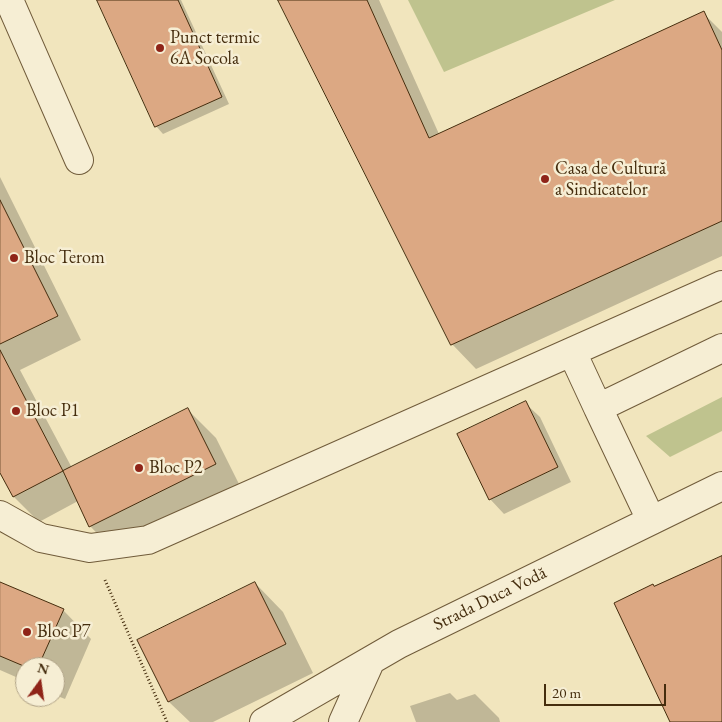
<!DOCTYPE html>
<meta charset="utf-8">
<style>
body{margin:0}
#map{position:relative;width:722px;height:722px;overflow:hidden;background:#f1e5bd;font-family:"EB Garamond",serif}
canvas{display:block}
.north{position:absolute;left:15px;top:657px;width:50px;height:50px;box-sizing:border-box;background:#f6eed4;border:1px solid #afa185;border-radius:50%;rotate:14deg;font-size:14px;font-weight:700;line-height:20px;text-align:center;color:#452d0e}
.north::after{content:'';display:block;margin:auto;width:18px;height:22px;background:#8f2418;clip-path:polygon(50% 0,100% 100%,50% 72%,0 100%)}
.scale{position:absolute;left:544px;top:684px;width:122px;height:22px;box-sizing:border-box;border:2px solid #452d0e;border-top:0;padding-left:6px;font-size:15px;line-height:18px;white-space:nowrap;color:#452d0e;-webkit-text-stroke:4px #f6eed4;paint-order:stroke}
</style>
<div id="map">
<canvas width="722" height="722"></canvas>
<div class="north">N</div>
<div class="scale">20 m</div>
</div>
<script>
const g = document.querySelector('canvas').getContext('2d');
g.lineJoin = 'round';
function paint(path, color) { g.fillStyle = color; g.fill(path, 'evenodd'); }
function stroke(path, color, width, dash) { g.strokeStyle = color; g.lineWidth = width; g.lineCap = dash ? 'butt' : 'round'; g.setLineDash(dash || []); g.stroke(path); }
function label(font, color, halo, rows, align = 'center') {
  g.font = font + ' "EB Garamond",serif'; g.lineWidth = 5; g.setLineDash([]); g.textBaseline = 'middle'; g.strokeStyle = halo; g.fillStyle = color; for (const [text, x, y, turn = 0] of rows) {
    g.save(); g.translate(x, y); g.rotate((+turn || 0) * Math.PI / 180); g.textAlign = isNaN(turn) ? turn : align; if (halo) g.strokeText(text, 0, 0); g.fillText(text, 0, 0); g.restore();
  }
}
const green = new Path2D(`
 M 408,0 L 615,0 L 444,72 Z
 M 722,397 L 722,431 L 670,457 L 646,436 Z`);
const shadow = new Path2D(`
 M 99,0 L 181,0 L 229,104 L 163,134 L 156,126 Z
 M 279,0 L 379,0 L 439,134 L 703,13 L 722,32 L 722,256 L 476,369 L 452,344 Z
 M 0,177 L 81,340 L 20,370 L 72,468 L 188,410 L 216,438 L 243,492 L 118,555 L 90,526 L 78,501 L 39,522 L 14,497 L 0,470 Z
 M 525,403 L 540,417 L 571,482 L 504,514 L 490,499 Z
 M 0,583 L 63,610 L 91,639 L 65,699 L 55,695 L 55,667 L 25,667 L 25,681 L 0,670 Z
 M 255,583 L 283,612 L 313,673 L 213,722 L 190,722 L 169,702 L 139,640 Z
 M 450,693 L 457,700 L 475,694 L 499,718 L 500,722 L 416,722 L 410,706 Z`);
const building = new Path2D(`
 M 97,0 L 178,0 L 222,97 L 155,127 Z
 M 278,0 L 367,0 L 429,138 L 704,11 L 722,50 L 722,221 L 451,345 Z
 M 0,200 L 58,316 L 0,344 Z
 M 0,350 L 63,471 L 13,497 L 0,473 Z
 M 526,401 L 558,467 L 489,500 L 457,434 Z
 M 188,408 L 216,464 L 89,527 L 63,471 Z
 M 722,556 L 722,722 L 670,722 L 614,603 L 653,584 L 654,586 Z
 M 0,582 L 64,609 L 38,667 L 26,667 L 0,656 Z
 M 255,582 L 286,644 L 168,702 L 137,640 Z`);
const path = new Path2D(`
 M 105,580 L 167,722`);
const minor = new Path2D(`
 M 9,0 L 79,160
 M 572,352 L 598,408
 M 0,515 L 41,538 L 90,548 L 148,540 L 722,285
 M 651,520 L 598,408 L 722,348
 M 264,722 L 399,644 L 722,486
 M 343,722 L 370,662`);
const markers = [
 [160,48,5,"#8f2418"],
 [545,179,5,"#8f2418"],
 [14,258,5,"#8f2418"],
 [16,411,5,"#8f2418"],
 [139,468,5,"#8f2418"],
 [27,632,5,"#8f2418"]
];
const poiNames = [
 ["Punct termic",170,38],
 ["6A Socola",170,59],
 ["Casa de Cultură",555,169],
 ["a Sindicatelor",555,190],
 ["Bloc Terom",24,258],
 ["Bloc P1",26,411],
 ["Bloc P2",149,468],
 ["Bloc P7",37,632]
];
const streetNames = [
 ["Strada Duca Vodă",490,599,-26]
];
paint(green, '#bfc38e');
paint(shadow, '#0003');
paint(building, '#dca883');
stroke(building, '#452d0e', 1);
stroke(minor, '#705b3a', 30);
stroke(path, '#452d0e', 3, [1, 2.5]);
stroke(minor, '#f6eed4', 28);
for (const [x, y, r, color] of markers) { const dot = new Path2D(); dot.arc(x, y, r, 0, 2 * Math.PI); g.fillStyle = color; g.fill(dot); stroke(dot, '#f6eed4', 2); }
label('18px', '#452d0e', '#f6eed4', poiNames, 'left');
label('18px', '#452d0e', '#f6eed4', streetNames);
</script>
